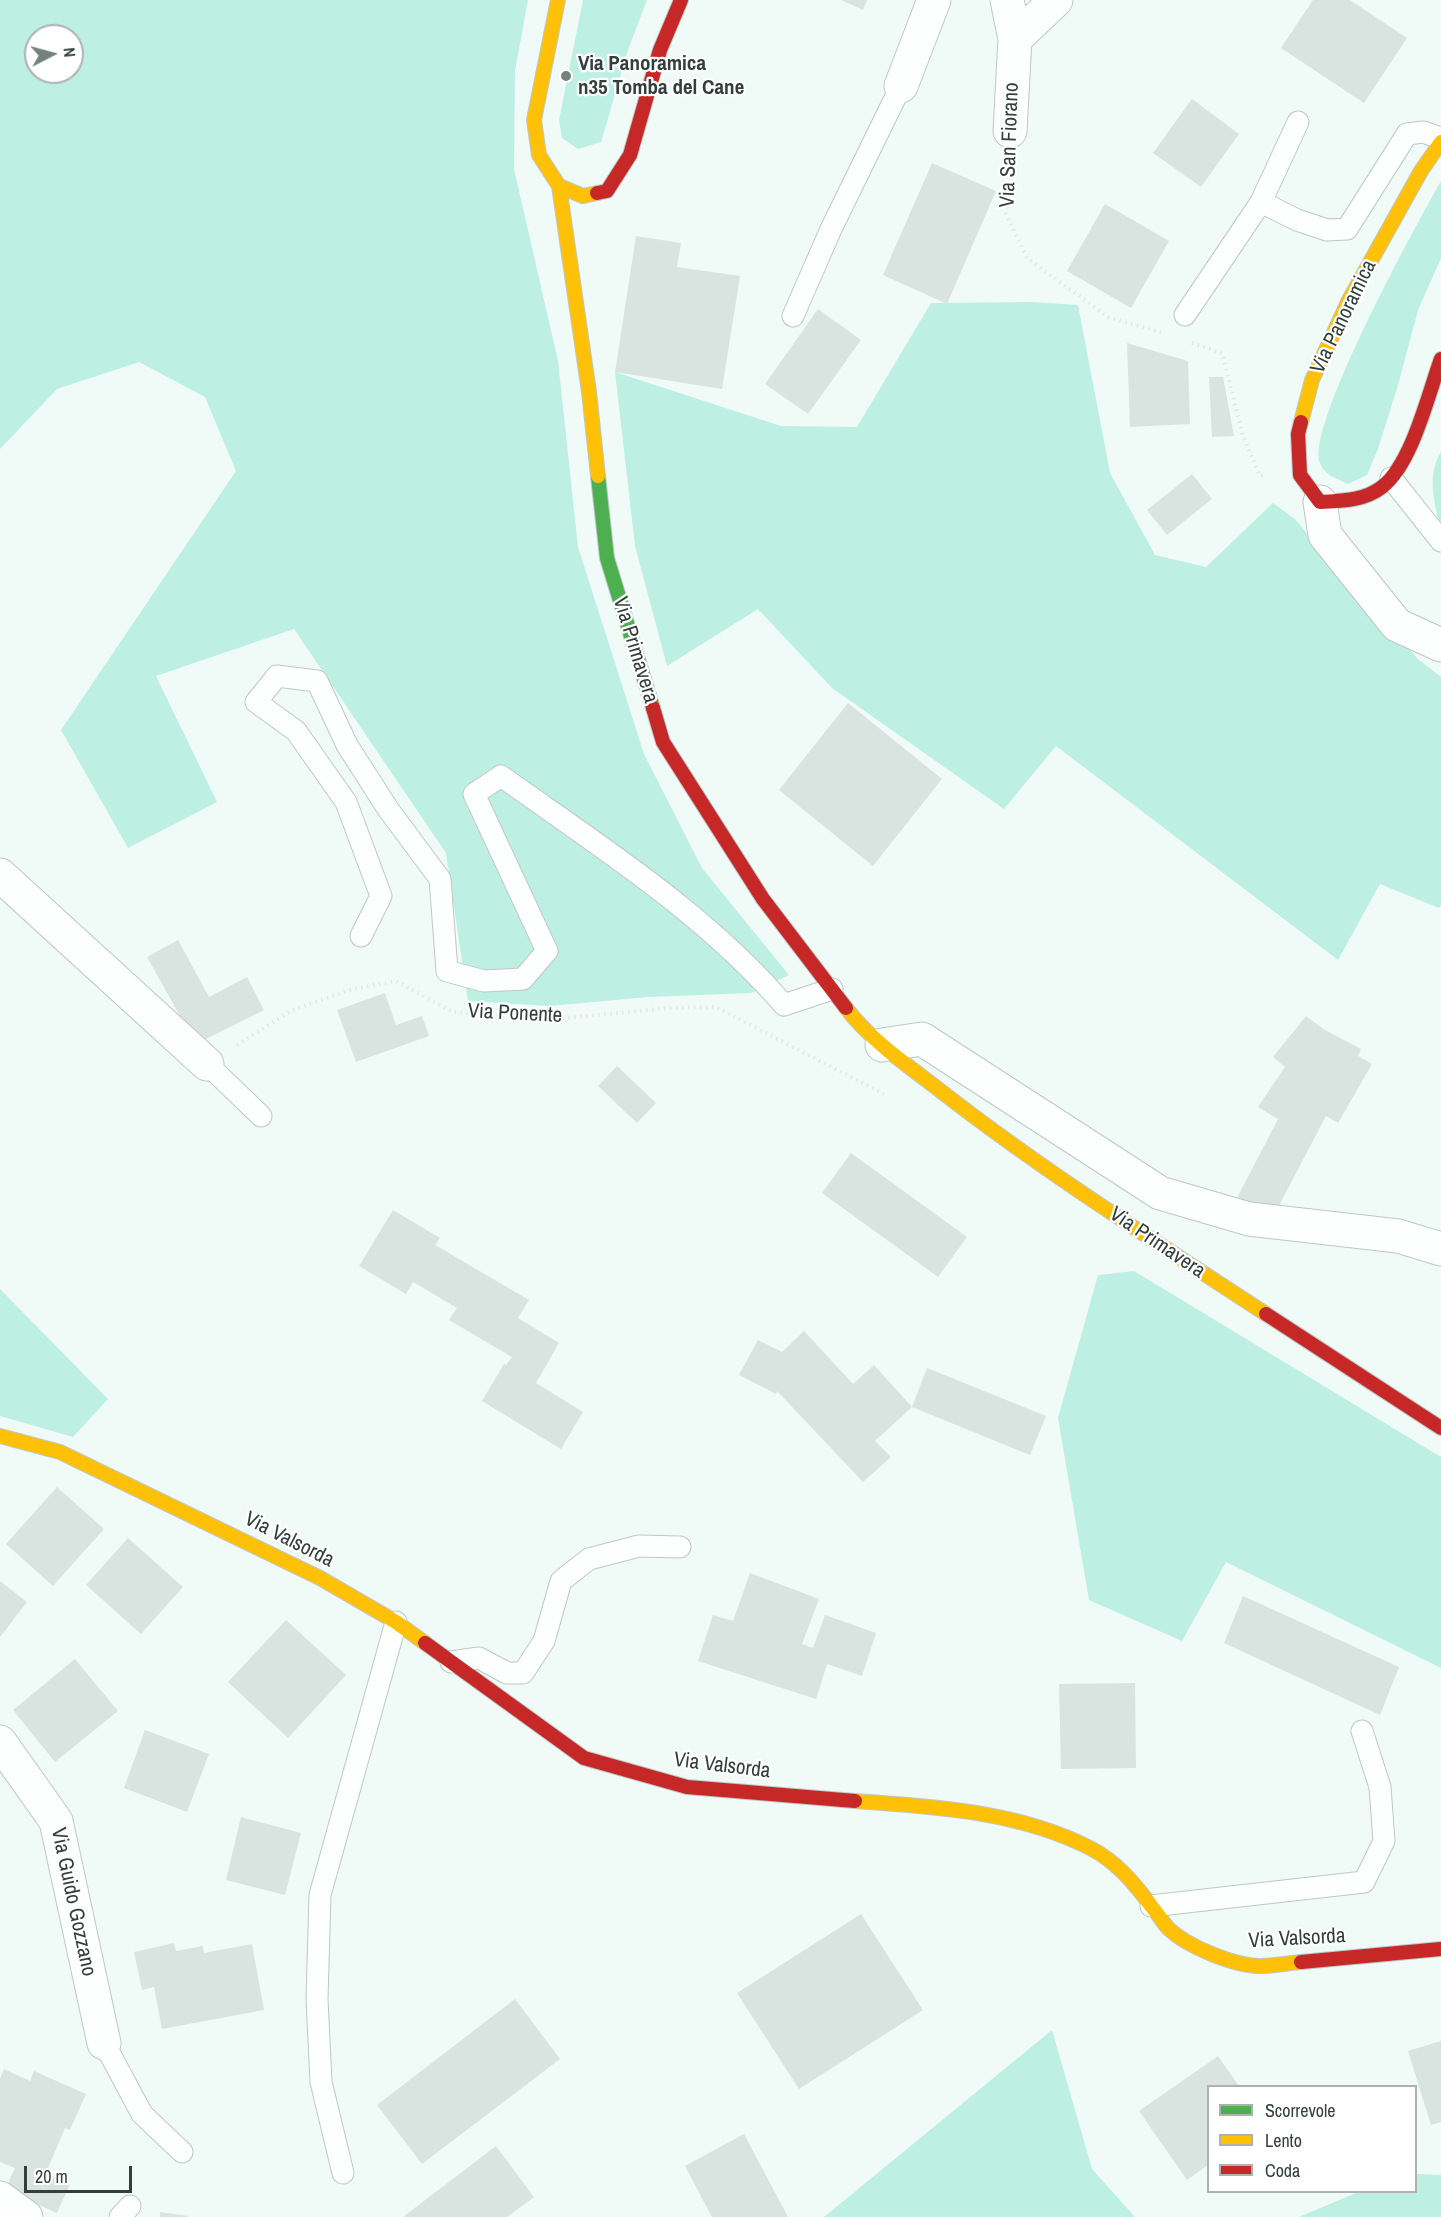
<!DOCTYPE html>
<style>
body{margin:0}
#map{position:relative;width:1441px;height:2217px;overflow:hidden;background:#f0fbf8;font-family:"Archivo Narrow",sans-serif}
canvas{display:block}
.legend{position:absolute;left:1207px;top:2085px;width:210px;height:108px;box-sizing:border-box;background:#fff;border:2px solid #adb2b1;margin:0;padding:8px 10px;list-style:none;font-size:18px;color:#333f3b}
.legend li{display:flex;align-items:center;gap:12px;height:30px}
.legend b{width:30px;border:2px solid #adb2b1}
.north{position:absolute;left:24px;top:24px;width:60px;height:60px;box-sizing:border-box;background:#fff;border:2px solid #adb2b1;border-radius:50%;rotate:84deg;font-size:16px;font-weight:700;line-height:24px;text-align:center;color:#333f3b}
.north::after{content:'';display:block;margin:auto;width:21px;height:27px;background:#75817d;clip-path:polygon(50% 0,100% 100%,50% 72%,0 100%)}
.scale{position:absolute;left:24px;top:2166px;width:108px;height:27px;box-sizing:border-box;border:3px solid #333f3b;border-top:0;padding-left:8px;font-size:18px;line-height:21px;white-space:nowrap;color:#333f3b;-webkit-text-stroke:4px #fff;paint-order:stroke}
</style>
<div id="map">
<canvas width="1441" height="2217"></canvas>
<ul class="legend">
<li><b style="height:8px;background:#4caf50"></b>Scorrevole</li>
<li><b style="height:8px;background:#ffc107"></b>Lento</li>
<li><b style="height:8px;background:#c62828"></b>Coda</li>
</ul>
<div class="north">N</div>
<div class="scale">20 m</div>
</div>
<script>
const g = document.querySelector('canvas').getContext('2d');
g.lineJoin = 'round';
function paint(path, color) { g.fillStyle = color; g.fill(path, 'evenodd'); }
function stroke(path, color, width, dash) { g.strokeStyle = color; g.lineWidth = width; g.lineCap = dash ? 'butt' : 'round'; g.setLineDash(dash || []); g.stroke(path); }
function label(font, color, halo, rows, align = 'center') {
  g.font = font + ' "Archivo Narrow",sans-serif'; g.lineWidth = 4.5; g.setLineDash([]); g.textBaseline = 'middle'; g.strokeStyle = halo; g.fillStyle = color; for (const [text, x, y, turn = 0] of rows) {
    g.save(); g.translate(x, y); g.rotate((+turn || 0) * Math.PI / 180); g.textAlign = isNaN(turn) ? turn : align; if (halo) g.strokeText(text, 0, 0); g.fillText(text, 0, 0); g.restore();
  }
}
const green = new Path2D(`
 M 0,0 L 528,0 L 515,70 L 514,169 L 558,361 L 578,547 L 644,754 L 702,868 L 789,975 L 751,993 L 648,997 L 550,1006 L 468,1001 L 446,853 L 294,629 L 156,676 L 217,802 L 128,848 L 61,730 L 236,471 L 205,397 L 139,362 L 57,389 L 0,449 ZM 36,36 L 72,36 L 72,72 L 36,72 Z
 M 583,0 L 647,0 L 628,50 L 601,142 L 578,149 L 562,138 L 559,120 Z
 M 1441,181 L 1441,258 L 1418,310 L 1398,385 L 1378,449 L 1367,475 L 1348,484 C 1338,479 1324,475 1320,463 C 1305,427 1417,223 1441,181 Z
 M 1032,302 L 1078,305 L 1110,473 L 1155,555 L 1206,567 L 1273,503 L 1296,520 L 1343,579 L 1418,659 L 1441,677 L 1441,905 L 1439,908 L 1380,884 L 1338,960 L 1056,746 L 1004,809 L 832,688 L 758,609 L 667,666 L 635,546 L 615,372 L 781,426 L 857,427 L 931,303 Z
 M 1441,452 L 1441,522 L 1438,519 C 1433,495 1428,473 1441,452 Z
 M 1134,1271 L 1441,1457 L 1441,1668 L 1226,1562 L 1182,1641 L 1089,1600 L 1058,1418 L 1098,1275 Z
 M 0,1289 L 108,1399 L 73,1437 L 0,1416 Z
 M 1052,2030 L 1092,2169 L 1135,2217 L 824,2217 Z
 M 1416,2174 L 1441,2175 L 1441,2217 L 1299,2217 L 1358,2192 L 1416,2192 Z`);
const building = new Path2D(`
 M 841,0 L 867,0 L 863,10 Z
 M 1313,0 L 1350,0 L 1407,38 L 1364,103 L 1281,48 Z
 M 1192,99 L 1239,134 L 1201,187 L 1153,153 Z
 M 932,163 L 996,191 L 947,304 L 883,275 Z
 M 1105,204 L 1169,241 L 1131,308 L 1067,271 Z
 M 636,236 L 681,243 L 677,267 L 740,276 L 722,389 L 615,372 Z
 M 818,309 L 861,340 L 808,414 L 765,384 Z
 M 1127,343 L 1188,361 L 1190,424 L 1130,427 Z
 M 1209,377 L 1223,377 L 1234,436 L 1212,437 Z
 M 1192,474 L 1212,499 L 1167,535 L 1147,510 Z
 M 848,703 L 942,779 L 873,866 L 779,790 Z
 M 178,940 L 209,997 L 247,977 L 264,1010 L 200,1042 L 189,1032 L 147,957 Z
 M 385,993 L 396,1025 L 422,1016 L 429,1036 L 356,1062 L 337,1010 Z
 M 1306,1016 L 1325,1030 L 1361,1049 L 1358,1056 L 1372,1064 L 1338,1123 L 1326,1116 L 1273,1217 L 1237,1198 L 1278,1119 L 1258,1107 L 1285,1067 L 1273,1057 Z
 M 617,1066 L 656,1103 L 637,1123 L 598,1086 Z
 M 851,1153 L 967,1237 L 938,1277 L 822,1193 Z
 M 393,1210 L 440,1238 L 435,1245 L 529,1300 L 518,1318 L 559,1343 L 536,1383 L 583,1412 L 561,1449 L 482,1401 L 504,1364 L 506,1365 L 512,1357 L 449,1320 L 457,1308 L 413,1282 L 406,1294 L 359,1266 Z
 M 804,1331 L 853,1384 L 874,1365 L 912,1407 L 875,1441 L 891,1457 L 863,1482 L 777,1391 L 776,1394 L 739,1375 L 758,1340 L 782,1352 Z
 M 927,1368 L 1046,1416 L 1030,1455 L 912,1407 Z
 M 57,1487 L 104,1529 L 53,1586 L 6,1544 Z
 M 128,1538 L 183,1587 L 141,1634 L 86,1585 Z
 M 750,1573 L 819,1599 L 802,1644 L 813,1648 L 825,1615 L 876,1633 L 862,1676 L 827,1664 L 816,1699 L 698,1661 L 713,1615 L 733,1621 Z
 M 0,1581 L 27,1602 L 0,1637 Z
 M 1243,1596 L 1399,1667 L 1380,1715 L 1224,1643 Z
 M 286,1620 L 346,1675 L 288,1738 L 228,1682 Z
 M 75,1659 L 118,1711 L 55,1762 L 13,1710 Z
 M 1135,1683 L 1136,1768 L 1061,1769 L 1059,1684 Z
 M 145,1730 L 209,1754 L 187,1812 L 124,1788 Z
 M 241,1817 L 301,1833 L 285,1895 L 226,1880 Z
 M 861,1914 L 923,2010 L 799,2089 L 737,1993 Z
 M 174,1943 L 176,1951 L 203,1946 L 204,1953 L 252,1944 L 264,2010 L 162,2029 L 154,1987 L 142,1990 L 134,1952 Z
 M 515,1999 L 560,2059 L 422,2164 L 377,2105 Z
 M 1441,2041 L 1441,2122 L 1431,2125 L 1408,2051 Z
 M 1218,2056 L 1239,2086 L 1208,2086 L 1208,2165 L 1187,2180 L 1139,2111 Z
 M 4,2069 L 30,2081 L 34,2071 L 86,2094 L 70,2130 L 65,2128 L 46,2173 L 70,2184 L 57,2213 L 5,2190 L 15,2168 L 0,2162 L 0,2079 Z
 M 744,2134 L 788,2217 L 712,2217 L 685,2166 Z
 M 496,2146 L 534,2197 L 507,2217 L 403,2217 Z
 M 160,2212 L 188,2216 L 188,2217 L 160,2217 Z`);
const path = new Path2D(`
 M 1009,165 L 1006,214 L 1027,258 L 1108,317 L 1162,333
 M 1192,343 L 1222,353 L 1243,436 L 1260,476 L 1266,475
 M 237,1045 L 292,1010 L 353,989 L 396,981 L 453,1012 L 557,1019 L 670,1008 L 716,1007 L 884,1094`);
const lane = new Path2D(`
 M 1261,202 L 1297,220 L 1327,230 L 1347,229 L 1407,134 L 1423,132 L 1441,138
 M 1185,315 L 1261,202 L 1298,122
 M 793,316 L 831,229 L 901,86
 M 1391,478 L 1441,541
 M 361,936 L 381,896 L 346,802 L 296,731 L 256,702 L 277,676 L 317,681 L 347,745 L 388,809 L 440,879 L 447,971 L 484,981 L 523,979 L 547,951 L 474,794 L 501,776 C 599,846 705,913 784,1005 L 832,989
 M 207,1064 L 261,1116
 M 451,1662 L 479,1658 L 507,1673 L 523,1673 L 544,1641 L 561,1581 L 589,1559 L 639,1546 L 680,1547
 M 1151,1906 L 1364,1882 L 1384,1841 L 1380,1787 L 1362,1731
 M 104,2043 L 142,2114 L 182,2152
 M 343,2173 L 321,2082 L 317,1999 L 320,1895 L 396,1622
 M 120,2217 L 130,2206`);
const street = new Path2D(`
 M 1007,0 L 1015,39 L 1010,131
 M 1015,39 L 1056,0
 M 901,86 L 934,0
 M 1320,502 L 1325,535 L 1397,625 L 1441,645
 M 0,875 L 207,1064
 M 882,1045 L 922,1039 L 1160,1193 L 1249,1219 L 1398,1236 L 1441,1249
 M 0,1742 L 56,1821 L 104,2043
 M 0,2198 L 26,2217`);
const fast = new Path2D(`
 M 598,476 L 607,558 L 653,708`);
const slow = new Path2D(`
 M 558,0 L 534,120 L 539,155 L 559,186 L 583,196 L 597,193
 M 559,186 L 589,392 L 598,476
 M 1301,422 L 1312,380 L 1348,302 L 1421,171 L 1441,142
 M 846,1008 C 872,1042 909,1066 942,1092 C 1045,1172 1156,1242 1266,1314
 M 0,1436 L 60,1452 L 320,1578 L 396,1622 L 425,1643
 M 855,1801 C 935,1807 1018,1811 1090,1848 C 1116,1861 1135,1884 1152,1907 C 1158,1914 1163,1923 1169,1929 C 1188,1947 1235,1966 1260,1966 C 1274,1966 1288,1963 1301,1962`);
const jam = new Path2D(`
 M 597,193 L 607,191 L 630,155 L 660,50 L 681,0
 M 1301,422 L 1298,434 L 1300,475 L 1320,502 C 1341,501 1364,501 1382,487 C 1412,464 1428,395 1441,359
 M 653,708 L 663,742 L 763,899 L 846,1008
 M 1266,1314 L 1441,1428
 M 425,1643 L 584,1758 L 687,1787 L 855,1801
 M 1301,1962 L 1441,1949`);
const markers = [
 [566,76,6,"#75817d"]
];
const poiNames = [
 ["Via Panoramica",578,64],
 ["n35 Tomba del Cane",578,88]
];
const streetNames = [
 ["Via San Fiorano",1010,145,-88],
 ["Via Panoramica",1344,317,-64],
 ["Via Primavera",635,650,73],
 ["Via Ponente",515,1014,3],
 ["Via Primavera",1157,1243,34],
 ["Via Valsorda",289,1540,27],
 ["Via Valsorda",722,1766,7],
 ["Via Guido Gozzano",73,1902,78],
 ["Via Valsorda",1297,1939,-3]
];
paint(green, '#bdefe3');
paint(building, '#d9e3e0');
stroke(lane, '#bec8c5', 23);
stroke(street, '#bec8c5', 35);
stroke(fast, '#bec8c5', 16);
stroke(slow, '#bec8c5', 16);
stroke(jam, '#bec8c5', 16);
stroke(path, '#e2e6e4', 4, [1.5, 4.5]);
stroke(lane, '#fdfefe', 21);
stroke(street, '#fdfefe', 33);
stroke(fast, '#4caf50', 14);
stroke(slow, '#ffc107', 14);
stroke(jam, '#c62828', 14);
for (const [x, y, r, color] of markers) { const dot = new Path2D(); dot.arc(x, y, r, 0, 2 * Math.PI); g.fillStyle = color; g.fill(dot); stroke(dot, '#fff', 2); }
label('bold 21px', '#333f3b', '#fff', poiNames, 'left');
label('21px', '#333f3b', '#fff', streetNames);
</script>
